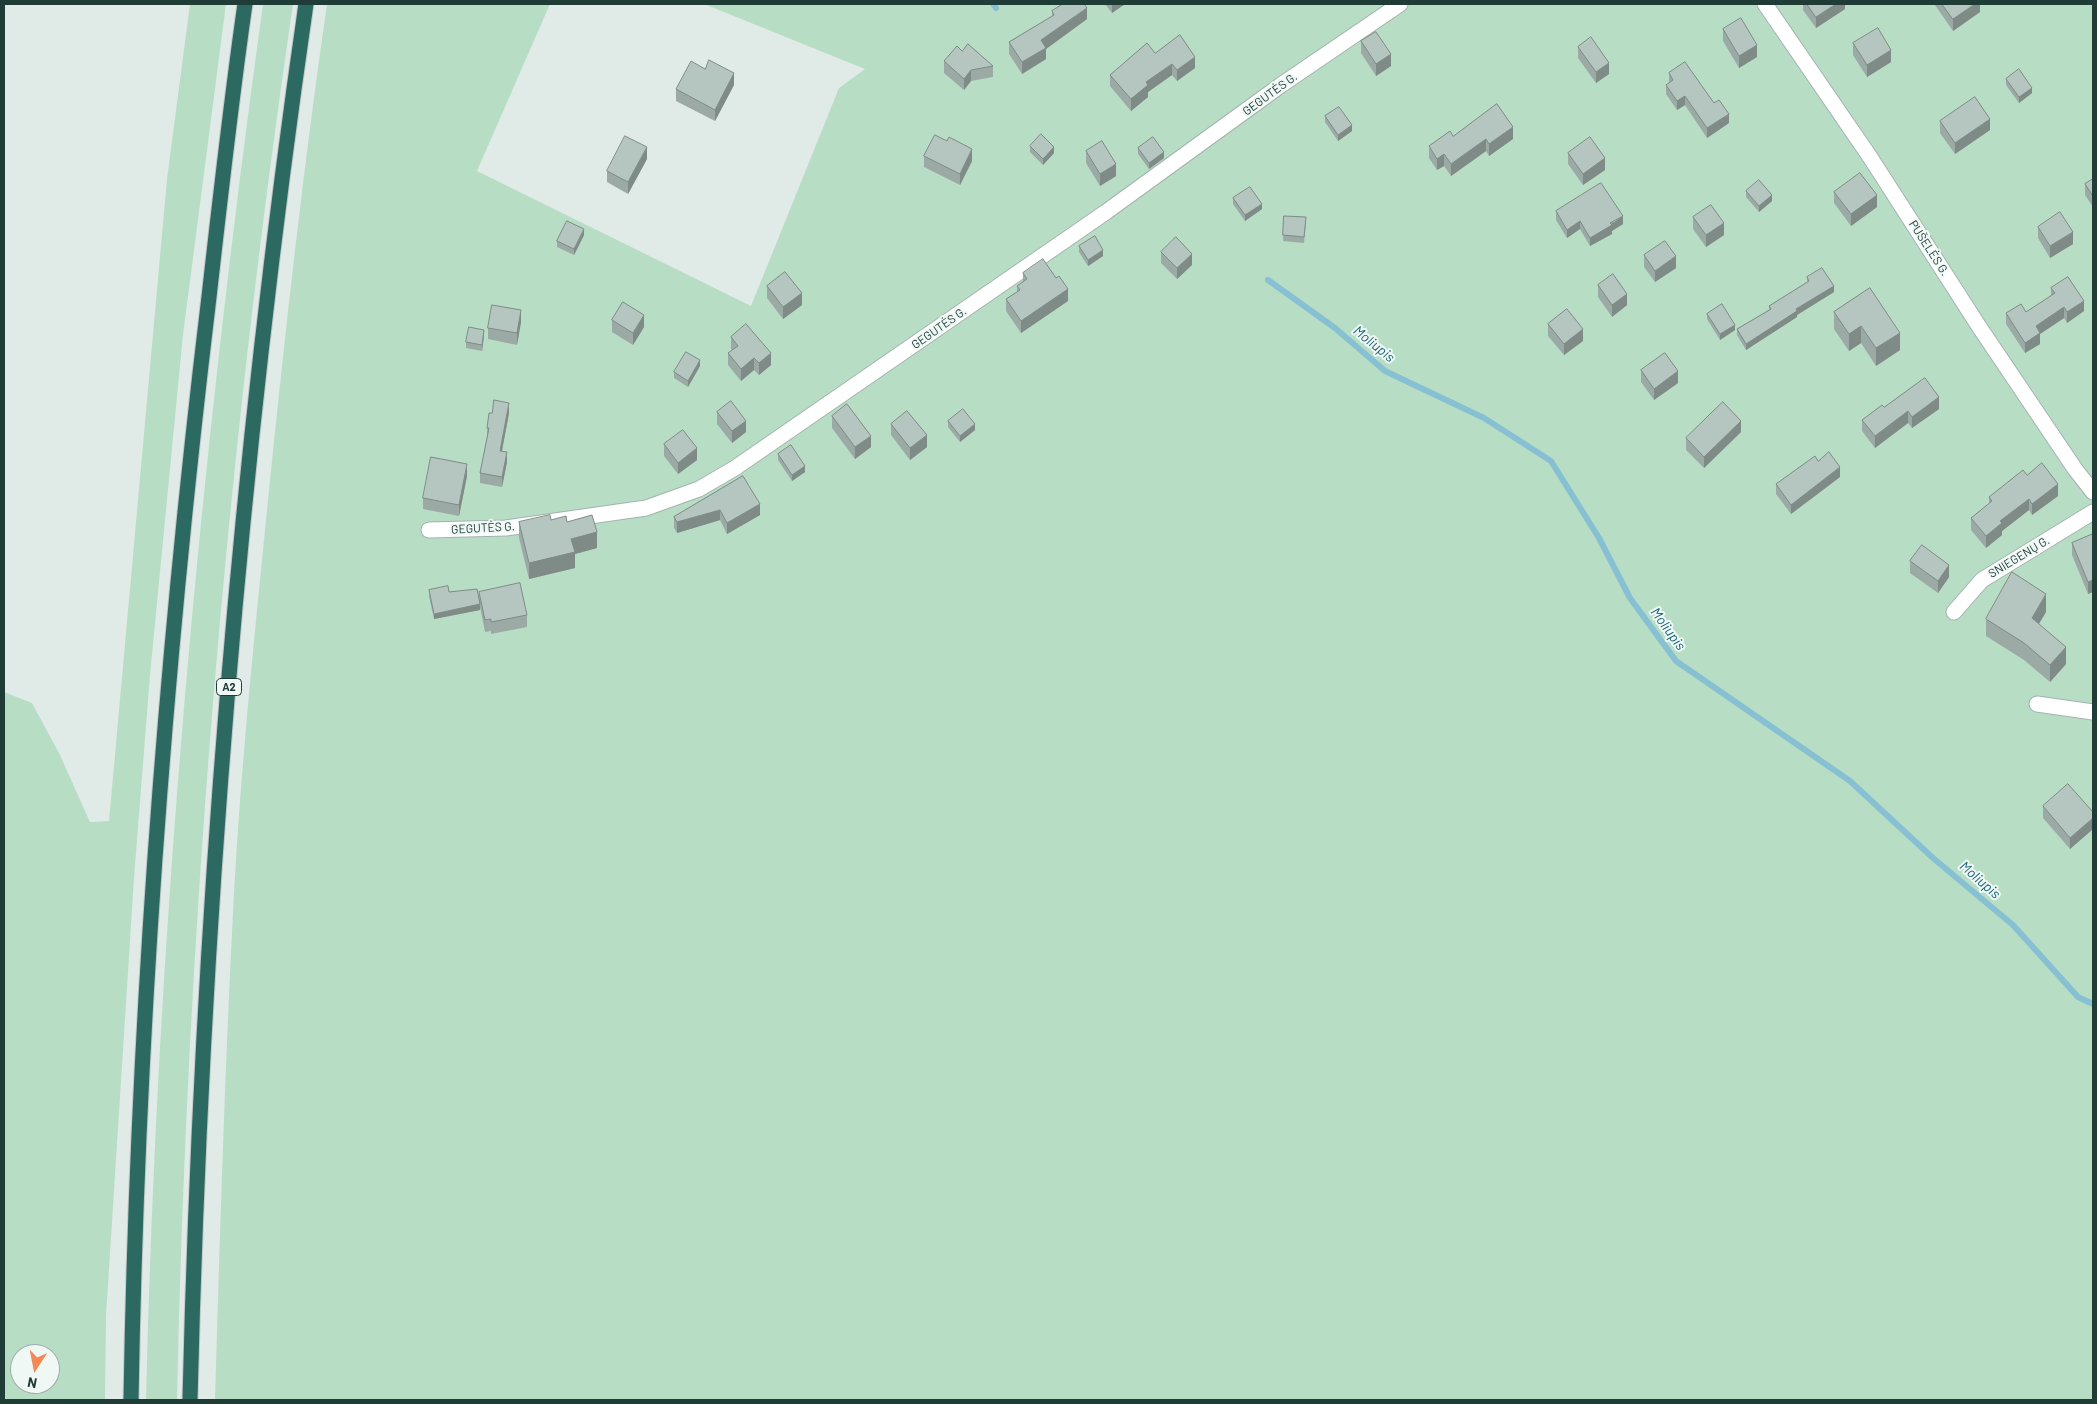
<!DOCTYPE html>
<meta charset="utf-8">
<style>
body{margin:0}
#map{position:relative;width:2097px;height:1404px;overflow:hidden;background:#e0ebe7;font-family:Barlow,sans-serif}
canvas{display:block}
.frame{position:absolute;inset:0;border:5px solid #203c37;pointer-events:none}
.north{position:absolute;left:10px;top:1344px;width:50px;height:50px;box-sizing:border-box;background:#f0f8f5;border:1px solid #9dada9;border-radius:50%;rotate:191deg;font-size:14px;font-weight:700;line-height:20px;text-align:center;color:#203c37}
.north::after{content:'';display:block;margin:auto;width:18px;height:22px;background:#f58854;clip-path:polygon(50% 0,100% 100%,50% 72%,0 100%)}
</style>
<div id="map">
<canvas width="2097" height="1404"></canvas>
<div class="frame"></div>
<div class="north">N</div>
</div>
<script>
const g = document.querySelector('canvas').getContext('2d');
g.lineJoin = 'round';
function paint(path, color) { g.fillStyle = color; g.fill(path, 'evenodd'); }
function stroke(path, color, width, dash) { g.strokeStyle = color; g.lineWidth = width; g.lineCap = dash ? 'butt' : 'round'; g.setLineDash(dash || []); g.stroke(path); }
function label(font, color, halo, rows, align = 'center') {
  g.font = font + ' Barlow,sans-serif'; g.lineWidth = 4; g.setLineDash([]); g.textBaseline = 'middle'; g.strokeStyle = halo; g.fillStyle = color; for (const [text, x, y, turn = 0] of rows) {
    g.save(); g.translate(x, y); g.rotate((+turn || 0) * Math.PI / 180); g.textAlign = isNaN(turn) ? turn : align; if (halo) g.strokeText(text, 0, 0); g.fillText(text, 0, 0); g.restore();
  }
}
const green = new Path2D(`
 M 190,4 L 226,4 L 183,335 L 150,675 L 134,878 L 106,1316 L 105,1400 L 4,1400 L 4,692 L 32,703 L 60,755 L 90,822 L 109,821 L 167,179 ZM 20,1354 L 50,1354 L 50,1384 L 20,1384 Z
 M 263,4 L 293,4 C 225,465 187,934 177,1400 L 146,1400 C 157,933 199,467 263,4 Z
 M 327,4 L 550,4 L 477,171 L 751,306 L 839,88 L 865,69 L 704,4 L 2093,4 L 2093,1400 L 215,1400 C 220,1231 225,1062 234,893 C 241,762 255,631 268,500 C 285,334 303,169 327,4 Z`);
const stream = new Path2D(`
 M 993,4 L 996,8
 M 1268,280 L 1335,328 L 1385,371 L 1484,418 L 1551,461 L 1599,538 L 1630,598 L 1676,661 L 1850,781 L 1933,858 L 2013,925 L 2078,997 L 2093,1004`);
const street = new Path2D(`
 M 1765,4 L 1870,157 L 1978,325 L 2075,469 L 2093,492
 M 429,530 L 506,528 L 646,508 L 699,489 L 735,468 L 1106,212 L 1281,85 L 1400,4
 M 1954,612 L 1982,580 L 2093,512
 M 2037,704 L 2093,712`);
const highway = new Path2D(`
 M 131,1400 C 137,1033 165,662 209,297 C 220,199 231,101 245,4
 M 190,1400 C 201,934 239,466 306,4`);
const wall = new Path2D(`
 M 1105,4 L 1125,4 L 1112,13 Z
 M 1803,4 L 1845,4 L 1845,9 L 1816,28 L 1803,10 Z
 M 1935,4 L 1980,4 L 1980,12 L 1953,31 L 1935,5 Z
 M 1052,11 L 1087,19 L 1046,49 L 1046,59 L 1022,74 L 1009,54 L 1009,42 L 1052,16 Z
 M 1723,29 L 1757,57 L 1739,68 L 1723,41 Z
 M 1361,41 L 1391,66 L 1376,76 L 1361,53 Z
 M 1853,43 L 1891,62 L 1867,77 L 1853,55 Z
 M 1578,47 L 1609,74 L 1596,83 L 1578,58 Z
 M 962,51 L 993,66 L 993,77 L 971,81 L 964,90 L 944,73 L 944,61 Z
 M 1155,53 L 1195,68 L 1177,81 L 1172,75 L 1148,92 L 1148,97 L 1131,111 L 1110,86 L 1110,75 Z
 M 1669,73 L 1714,103 L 1729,123 L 1707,138 L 1685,105 L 1677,110 L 1666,94 L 1666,85 L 1669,83 Z
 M 2006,79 L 2032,93 L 2019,103 L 2006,85 Z
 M 734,85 L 715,121 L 676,101 L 676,89 Z
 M 1325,116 L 1352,131 L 1338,141 L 1325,122 Z
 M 1940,121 L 1990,130 L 1955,154 L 1940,133 Z
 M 1453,136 L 1513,139 L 1489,156 L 1486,151 L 1451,176 L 1444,166 L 1437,170 L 1429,158 L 1429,146 Z
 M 947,141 L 972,161 L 960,185 L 924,167 L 924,156 Z
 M 1030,146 L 1054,153 L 1043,165 L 1030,152 Z
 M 1138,148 L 1164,158 L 1149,169 L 1138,154 Z
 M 1086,151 L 1116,176 L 1100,186 L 1086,163 Z
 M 1568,153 L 1605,170 L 1583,185 L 1568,164 Z
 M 647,159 L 628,194 L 607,182 L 607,171 Z
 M 2093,179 L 2093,207 L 2085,195 L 2085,184 Z
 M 1746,191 L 1772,201 L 1759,212 L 1746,197 Z
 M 1834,192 L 1877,207 L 1851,226 L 1834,203 Z
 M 1233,198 L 1262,209 L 1245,221 L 1233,204 Z
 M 1556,211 L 1623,224 L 1612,231 L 1612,234 L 1590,246 L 1580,229 L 1567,238 L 1556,220 Z
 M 1284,216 L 1306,223 L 1304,243 L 1283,241 Z
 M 1693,217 L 1724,235 L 1706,247 L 1693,229 Z
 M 2038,227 L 2073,244 L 2050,258 L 2038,238 Z
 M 584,235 L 574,255 L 557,247 L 557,241 Z
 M 1079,246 L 1103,256 L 1088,266 L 1079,252 Z
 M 1161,252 L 1192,265 L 1177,279 L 1161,263 Z
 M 1644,255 L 1676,268 L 1655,282 L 1644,267 Z
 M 1023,273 L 1068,301 L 1021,333 L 1006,311 L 1006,299 L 1017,292 L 1017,286 L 1023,281 Z
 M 1807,277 L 1834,292 L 1797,315 L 1797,317 L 1746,350 L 1737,335 L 1737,329 L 1769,310 L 1769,306 L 1807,282 Z
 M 1598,285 L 1627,305 L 1612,317 L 1598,297 Z
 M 767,286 L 802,305 L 783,319 L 767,298 Z
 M 1870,288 L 1900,350 L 1876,366 L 1861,343 L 1849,351 L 1834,329 L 1834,312 Z
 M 2051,288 L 2084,311 L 2067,323 L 2064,318 L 2040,334 L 2040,344 L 2025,353 L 2006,324 L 2006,313 L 2026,312 L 2051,296 Z
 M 1707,314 L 1735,330 L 1720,340 L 1707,319 Z
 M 612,320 L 644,327 L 633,345 L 612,332 Z
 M 521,322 L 517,345 L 488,339 L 488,328 Z
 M 1548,324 L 1583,341 L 1564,355 L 1548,336 Z
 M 484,336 L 482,351 L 466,348 L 466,342 Z
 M 731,337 L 771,365 L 759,375 L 754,370 L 741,381 L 728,365 L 728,353 L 732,350 L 731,349 Z
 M 700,366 L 688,387 L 674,378 L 674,372 Z
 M 1641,370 L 1678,383 L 1654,400 L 1641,382 Z
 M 1884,407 L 1939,409 L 1912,428 L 1908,423 L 1875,448 L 1862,431 L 1862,420 Z
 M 717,412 L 746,432 L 732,443 L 717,424 Z
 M 509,413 L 502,451 L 507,462 L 502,487 L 480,483 L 480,473 L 487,438 L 487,428 Z
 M 832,416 L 871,447 L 855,459 L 832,428 Z
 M 948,421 L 975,430 L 960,442 L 948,427 Z
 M 891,424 L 927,447 L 910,460 L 891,435 Z
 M 1741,432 L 1704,468 L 1686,450 L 1686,438 Z
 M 664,444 L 697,460 L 678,474 L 664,456 Z
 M 778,454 L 805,472 L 792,481 L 778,460 Z
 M 1818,461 L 1840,477 L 1791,514 L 1776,494 L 1776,484 Z
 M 467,476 L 459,516 L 423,509 L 423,498 Z
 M 743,476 L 760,515 L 727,534 L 720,520 L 677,533 L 674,528 L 674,517 Z
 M 2058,496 L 2032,515 L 2029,510 L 2002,531 L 2002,535 L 1986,548 L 1971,530 L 1971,518 L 1989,504 L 1989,497 Z
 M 551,520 L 567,522 L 597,548 L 575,554 L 575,568 L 529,579 L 519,538 L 519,522 Z
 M 2093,534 L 2088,594 L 2072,555 L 2072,543 Z
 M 1910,561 L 1949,577 L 1938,593 L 1910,573 Z
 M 429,590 L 449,592 L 479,600 L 479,592 L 527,615 L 527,627 L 491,634 L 491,631 L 485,632 L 480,607 L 480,610 L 434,619 L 429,596 Z
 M 2046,612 L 2039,624 L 2066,664 L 2050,682 L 2024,660 L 1986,636 L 1986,619 Z
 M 2043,806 L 2093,812 L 2093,829 L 2070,849 L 2043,818 Z`);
const shadedWall = new Path2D(`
 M 1112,4 L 1125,4 L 1112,13 Z
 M 1836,4 L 1845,4 L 1845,9 L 1816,28 L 1816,17 Z
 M 1975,4 L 1980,4 L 1980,12 L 1953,31 L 1953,19 Z
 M 1087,8 L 1087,19 L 1046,49 L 1046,59 L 1022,74 L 1022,62 L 1041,40 Z
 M 1757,45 L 1757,57 L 1739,68 L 1739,56 Z
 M 1891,50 L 1891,62 L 1867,77 L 1867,65 Z
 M 1391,54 L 1391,66 L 1376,76 L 1376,64 Z
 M 1195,57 L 1195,68 L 1177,81 L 1177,70 Z
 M 1609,63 L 1609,74 L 1596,83 L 1596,72 Z
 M 1172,64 L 1172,75 L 1148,92 L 1148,97 L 1131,111 L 1131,99 L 1146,82 Z
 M 971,70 L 971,81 L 964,90 L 964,79 Z
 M 734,73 L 734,85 L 715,121 L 715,110 Z
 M 2032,88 L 2032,93 L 2019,103 L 2019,97 Z
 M 1685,96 L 1685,105 L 1677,110 L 1677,101 Z
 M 1729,114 L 1729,123 L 1707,138 L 1707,128 Z
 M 1990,119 L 1990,130 L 1955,154 L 1955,143 Z
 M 1352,125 L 1352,131 L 1338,141 L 1338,135 Z
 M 1513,127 L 1513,139 L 1489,156 L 1489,144 Z
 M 1486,139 L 1486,151 L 1451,176 L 1451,164 Z
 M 647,147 L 647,159 L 628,194 L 628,182 Z
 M 1054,147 L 1054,153 L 1043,165 L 1043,159 Z
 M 972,149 L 972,161 L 960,185 L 960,174 Z
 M 1164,152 L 1164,158 L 1149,169 L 1149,163 Z
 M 1444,154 L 1444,166 L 1437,170 L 1437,159 Z
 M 1605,158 L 1605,170 L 1583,185 L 1583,174 Z
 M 1116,164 L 1116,176 L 1100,186 L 1100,174 Z
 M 1772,195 L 1772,201 L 1759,212 L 1759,206 Z
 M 1877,195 L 1877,207 L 1851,226 L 1851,214 Z
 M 1262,204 L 1262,209 L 1245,221 L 1245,215 Z
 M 1623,216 L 1623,224 L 1612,231 L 1612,234 L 1590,246 L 1590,238 Z
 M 1580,221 L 1580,229 L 1567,238 L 1567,230 Z
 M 1724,223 L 1724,235 L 1706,247 L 1706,235 Z
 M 584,229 L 584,235 L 574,255 L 574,249 Z
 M 2073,232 L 2073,244 L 2050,258 L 2050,246 Z
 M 1103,250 L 1103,256 L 1088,266 L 1088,260 Z
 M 1192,254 L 1192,265 L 1177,279 L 1177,268 Z
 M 1676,256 L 1676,268 L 1655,282 L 1655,271 Z
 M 1834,286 L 1834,292 L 1797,315 L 1797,317 L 1746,350 L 1746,344 L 1796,309 Z
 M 1068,289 L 1068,301 L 1021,333 L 1021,321 Z
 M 802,293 L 802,305 L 783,319 L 783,307 Z
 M 1627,294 L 1627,305 L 1612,317 L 1612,305 Z
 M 2084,301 L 2084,311 L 2067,323 L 2067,312 Z
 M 2064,307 L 2064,318 L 2040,334 L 2040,344 L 2025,353 L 2025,343 L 2036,326 Z
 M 521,310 L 521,322 L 517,345 L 517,333 Z
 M 644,315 L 644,327 L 633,345 L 633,333 Z
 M 1735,325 L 1735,330 L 1720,340 L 1720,334 Z
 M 1861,326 L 1861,343 L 1849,351 L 1849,334 Z
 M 1583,329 L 1583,341 L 1564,355 L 1564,344 Z
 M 484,330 L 484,336 L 482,351 L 482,345 Z
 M 1900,333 L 1900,350 L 1876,366 L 1876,348 Z
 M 771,353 L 771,365 L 759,375 L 759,363 Z
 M 754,358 L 754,370 L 741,381 L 741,369 Z
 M 700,360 L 700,366 L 688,387 L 688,381 Z
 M 1678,371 L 1678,383 L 1654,400 L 1654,389 Z
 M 1939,397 L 1939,409 L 1912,428 L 1912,417 Z
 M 509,403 L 509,413 L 500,461 L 500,451 Z
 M 1908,411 L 1908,423 L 1875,448 L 1875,436 Z
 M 746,421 L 746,432 L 732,443 L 732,431 Z
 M 1741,421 L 1741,432 L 1704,468 L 1704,457 Z
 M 975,424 L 975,430 L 960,442 L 960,436 Z
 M 927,435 L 927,447 L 910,460 L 910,448 Z
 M 871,436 L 871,447 L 855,459 L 855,447 Z
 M 697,448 L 697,460 L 678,474 L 678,463 Z
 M 507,452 L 507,462 L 502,487 L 502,477 Z
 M 467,464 L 467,476 L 459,516 L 459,505 Z
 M 805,466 L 805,472 L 792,481 L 792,475 Z
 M 1840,467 L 1840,477 L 1791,514 L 1791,505 Z
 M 2058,484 L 2058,496 L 2032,515 L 2032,504 Z
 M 2029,499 L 2029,510 L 2002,531 L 2002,535 L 1986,548 L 1986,536 L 2000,521 Z
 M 760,504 L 760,515 L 727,534 L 727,523 Z
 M 720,510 L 720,520 L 677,533 L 677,522 Z
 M 597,532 L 597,548 L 575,554 L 575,568 L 529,579 L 529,563 L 571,539 Z
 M 1949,565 L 1949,577 L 1938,593 L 1938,581 Z
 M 2093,580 L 2093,592 L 2088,594 L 2088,582 Z
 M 2046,594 L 2046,612 L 2032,635 L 2032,618 Z
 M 480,604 L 480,610 L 434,619 L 434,614 Z
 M 2066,647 L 2066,664 L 2050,682 L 2050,665 Z
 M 2093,818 L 2093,829 L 2070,849 L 2070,838 Z`);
const building = new Path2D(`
 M 1063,4 L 1084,4 L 1087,8 L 1041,40 L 1046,48 L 1022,62 L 1009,42 L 1054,15 L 1052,11 Z
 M 1807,4 L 1836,4 L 1816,17 Z
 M 1942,4 L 1975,4 L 1953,19 Z
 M 1741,18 L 1757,45 L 1739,56 L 1723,29 Z
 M 1878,28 L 1891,50 L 1867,65 L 1853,43 Z
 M 1376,32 L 1391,54 L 1376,64 L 1361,41 Z
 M 1180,35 L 1195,57 L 1177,70 L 1172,64 L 1146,82 L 1148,85 L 1131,99 L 1110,75 L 1147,43 L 1155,53 Z
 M 1591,37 L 1609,63 L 1596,72 L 1578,47 Z
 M 968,44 L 993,66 L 971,70 L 964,79 L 944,61 L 957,46 L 962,51 Z
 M 709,60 L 734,73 L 715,110 L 676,89 L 691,61 L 705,69 Z
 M 1685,62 L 1714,103 L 1719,100 L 1729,114 L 1707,128 L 1685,96 L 1677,101 L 1666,85 L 1673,80 L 1669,73 Z
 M 2019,69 L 2032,88 L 2019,97 L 2006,79 Z
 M 1975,97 L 1990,119 L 1955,143 L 1940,121 Z
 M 1497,104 L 1513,127 L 1489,144 L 1486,139 L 1451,164 L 1444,154 L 1437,159 L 1429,146 L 1450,131 L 1453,136 Z
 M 1339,107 L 1352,125 L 1338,135 L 1325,116 Z
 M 1041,134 L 1054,147 L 1043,159 L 1030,146 Z
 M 935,135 L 947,141 L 949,137 L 972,149 L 960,174 L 924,156 Z
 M 625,136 L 647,147 L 628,182 L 607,171 Z
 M 1153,137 L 1164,152 L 1149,163 L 1138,148 Z
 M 1590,137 L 1605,158 L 1583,174 L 1568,153 Z
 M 1102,141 L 1116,164 L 1100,174 L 1086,151 Z
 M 1860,173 L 1877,195 L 1851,214 L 1834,192 Z
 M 2093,179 L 2093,196 L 2085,184 Z
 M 1759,180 L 1772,195 L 1759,206 L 1746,191 Z
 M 1601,183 L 1623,216 L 1610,223 L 1612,225 L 1590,238 L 1580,221 L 1567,230 L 1556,211 Z
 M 1250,187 L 1262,204 L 1245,215 L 1233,198 Z
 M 1711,205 L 1724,223 L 1706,235 L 1693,217 Z
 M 2060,212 L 2073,232 L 2050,246 L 2038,227 Z
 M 1284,216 L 1306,217 L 1304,237 L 1283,235 Z
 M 567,221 L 584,229 L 574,249 L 557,241 Z
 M 1095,236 L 1103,250 L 1088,260 L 1079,246 Z
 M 1176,237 L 1192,254 L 1177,268 L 1161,252 Z
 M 1665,241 L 1676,256 L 1655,271 L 1644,255 Z
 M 1043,259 L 1056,278 L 1059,276 L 1068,289 L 1021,321 L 1006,299 L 1020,290 L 1017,286 L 1027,279 L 1023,273 Z
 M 1822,268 L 1834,286 L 1796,309 L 1797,311 L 1746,344 L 1737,329 L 1771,309 L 1769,306 L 1809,281 L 1807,277 Z
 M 785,272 L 802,293 L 783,307 L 767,286 Z
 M 1613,274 L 1627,294 L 1612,305 L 1598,285 Z
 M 2068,277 L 2084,301 L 2067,312 L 2064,307 L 2036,326 L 2040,333 L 2025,343 L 2006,313 L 2021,304 L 2026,312 L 2055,293 L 2051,288 Z
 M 1870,288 L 1900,333 L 1876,348 L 1861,326 L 1849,334 L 1834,312 Z
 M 623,302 L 644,315 L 633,333 L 612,320 Z
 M 1722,304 L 1735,325 L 1720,334 L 1707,314 Z
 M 492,305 L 521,310 L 517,333 L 488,328 Z
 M 1567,309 L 1583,329 L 1564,344 L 1548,324 Z
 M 746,324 L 771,353 L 759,363 L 754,358 L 741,369 L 728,353 L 738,346 L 731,337 Z
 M 469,327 L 484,330 L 482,345 L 466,342 Z
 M 686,352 L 700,360 L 688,381 L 674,372 Z
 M 1665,353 L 1678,371 L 1654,389 L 1641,370 Z
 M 1925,378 L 1939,397 L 1912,417 L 1908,411 L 1875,436 L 1862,420 L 1882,405 L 1884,407 Z
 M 494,400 L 509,403 L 500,451 L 507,452 L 502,477 L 480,473 L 489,428 L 487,428 L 489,413 L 492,413 Z
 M 731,401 L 746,421 L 732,431 L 717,412 Z
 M 1723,402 L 1741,421 L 1704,457 L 1686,438 Z
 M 847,404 L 871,436 L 855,447 L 832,416 Z
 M 963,409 L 975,424 L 960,436 L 948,421 Z
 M 907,411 L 927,435 L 910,448 L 891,424 Z
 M 683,430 L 697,448 L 678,463 L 664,444 Z
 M 791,445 L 805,466 L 792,475 L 778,454 Z
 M 1829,452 L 1840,467 L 1791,505 L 1776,484 L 1815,456 L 1818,461 Z
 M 431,457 L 467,464 L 459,505 L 423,498 Z
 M 2042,463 L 2058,484 L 2032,504 L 2029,499 L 2000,521 L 2002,523 L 1986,536 L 1971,518 L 1992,501 L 1989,497 L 2023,470 L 2027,475 Z
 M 743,476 L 760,504 L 727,523 L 720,510 L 677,522 L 674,517 Z
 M 550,515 L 551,520 L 566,516 L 567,522 L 592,515 L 597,532 L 571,539 L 575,552 L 529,563 L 519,522 Z
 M 2093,534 L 2093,580 L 2088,582 L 2072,543 Z
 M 1922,545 L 1949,565 L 1938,581 L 1910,561 Z
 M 2012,572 L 2046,594 L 2032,618 L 2066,647 L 2050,665 L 2024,643 L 1986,619 Z
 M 520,583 L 527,615 L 491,622 L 491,619 L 485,620 L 479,592 Z
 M 448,586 L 449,592 L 477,589 L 480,604 L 434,614 L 429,590 Z
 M 2068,784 L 2093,812 L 2093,818 L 2070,838 L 2043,806 Z`);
const shields = [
 [229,687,25]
];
const shieldNames = [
 ["A2",229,687]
];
const streetNames = [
 ["GEGUTĖS G.",1270,94,-36],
 ["PUŠELĖS G.",1929,248,57],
 ["GEGUTĖS G.",939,328,-35],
 ["GEGUTĖS G.",483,528,-3],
 ["SNIEGENŲ G.",2019,557,-31]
];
const waterNames = [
 ["Moliupis",1374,344,39],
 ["Moliupis",1668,629,54],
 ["Moliupis",1980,880,41]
];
paint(green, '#b8ddc5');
stroke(stream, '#86c0d2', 6);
stroke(street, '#a3b3af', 17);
stroke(highway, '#c1c8c7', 17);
stroke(street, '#fff', 15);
stroke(highway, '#2b6961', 15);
paint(wall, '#9caaa5');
paint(shadedWall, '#7f8b86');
paint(building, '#b5c6c0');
stroke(building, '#7f8b86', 1);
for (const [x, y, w] of shields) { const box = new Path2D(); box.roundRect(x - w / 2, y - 8.5, w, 17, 4); g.fillStyle = '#f0f8f5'; g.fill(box); stroke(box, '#203c37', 1); }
label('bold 11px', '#203c37', null, shieldNames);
label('12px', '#203c37', '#f0f8f5', streetNames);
label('italic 14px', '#196279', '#f0f8f5', waterNames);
</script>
